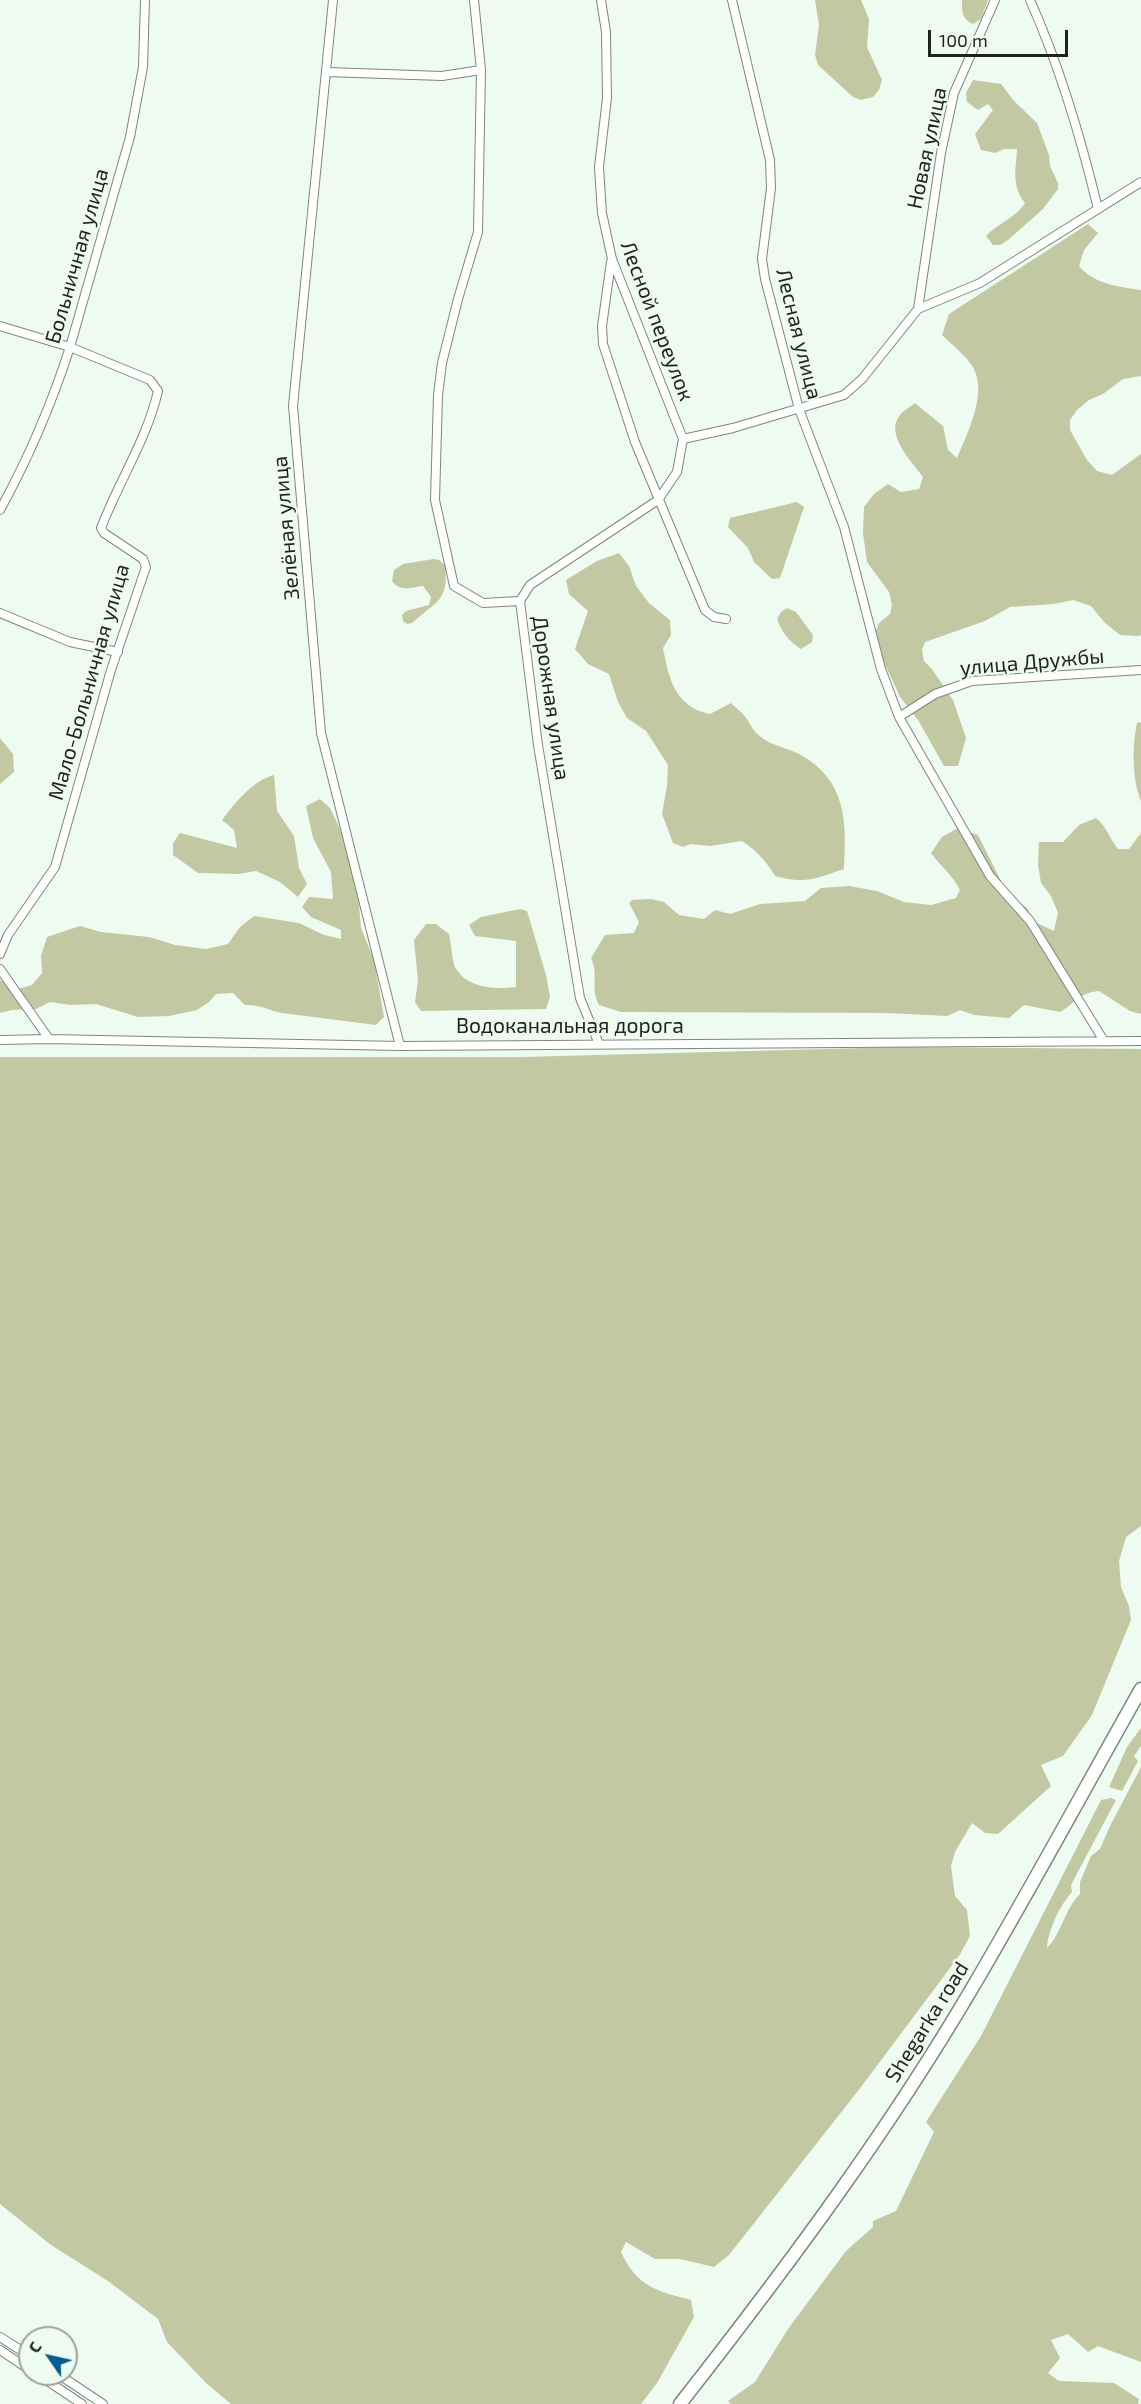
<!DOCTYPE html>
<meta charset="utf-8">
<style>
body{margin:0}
#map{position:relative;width:1141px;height:2404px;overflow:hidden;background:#eefbf0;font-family:"Exo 2",sans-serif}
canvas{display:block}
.north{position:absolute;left:18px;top:2326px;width:60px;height:60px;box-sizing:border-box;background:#eefbf0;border:2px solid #9ba59d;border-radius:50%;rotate:304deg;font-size:16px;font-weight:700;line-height:24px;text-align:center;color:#1f2320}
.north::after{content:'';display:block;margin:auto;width:21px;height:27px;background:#035e8f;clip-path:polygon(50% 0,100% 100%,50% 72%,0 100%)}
.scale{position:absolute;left:928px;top:30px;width:140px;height:27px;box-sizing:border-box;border:3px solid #1f2320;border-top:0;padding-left:8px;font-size:18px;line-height:21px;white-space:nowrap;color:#1f2320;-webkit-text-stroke:4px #eefbf0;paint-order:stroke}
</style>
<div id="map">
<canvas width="1141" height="2404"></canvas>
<div class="north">С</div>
<div class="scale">100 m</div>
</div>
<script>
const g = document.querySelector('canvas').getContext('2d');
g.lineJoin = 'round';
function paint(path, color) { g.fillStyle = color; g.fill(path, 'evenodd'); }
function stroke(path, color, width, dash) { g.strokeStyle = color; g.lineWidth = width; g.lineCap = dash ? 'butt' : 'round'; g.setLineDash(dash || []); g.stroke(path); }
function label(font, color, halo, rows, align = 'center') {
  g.font = font + ' "Exo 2",sans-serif'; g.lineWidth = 5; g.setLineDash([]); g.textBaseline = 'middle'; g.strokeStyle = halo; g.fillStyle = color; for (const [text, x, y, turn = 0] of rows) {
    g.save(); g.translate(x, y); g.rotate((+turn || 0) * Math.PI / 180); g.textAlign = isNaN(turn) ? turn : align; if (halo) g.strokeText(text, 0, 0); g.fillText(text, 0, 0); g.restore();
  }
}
const forest = new Path2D(`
 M 815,0 L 861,0 L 869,19 L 867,47 L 882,80 L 879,90 L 873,97 L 861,100 L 853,97 L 818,65 L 815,55 L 819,25 Z
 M 962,0 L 988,0 L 981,19 L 973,24 C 962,19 962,12 962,0 Z
 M 973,80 L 1001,84 L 1014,101 L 1037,123 L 1049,155 L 1050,166 L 1058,183 L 1058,189 L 1043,209 L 1008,240 L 1000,245 L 993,245 L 986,236 C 998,223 1016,218 1025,203 C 1011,184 1016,171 1017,149 L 1004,149 L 995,153 L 981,150 L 975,134 L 993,110 L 988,104 L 978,110 L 967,102 L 966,93 Z
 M 1088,224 L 1098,233 L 1084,250 L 1079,266 C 1094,284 1119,287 1141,290 L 1141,376 L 1123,379 L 1103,394 L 1089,400 L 1077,410 L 1070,420 L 1070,430 L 1087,460 L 1097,471 L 1112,475 L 1141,454 L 1141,635 L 1137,636 L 1120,635 L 1104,622 L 1091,606 L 1073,600 L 1054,604 L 1010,607 L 985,621 L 925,642 L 922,650 L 924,661 L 932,669 L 953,700 L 966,738 L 958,766 L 944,766 L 918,720 L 900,697 L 873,638 L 879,623 L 890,614 L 892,605 L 889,592 L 867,562 L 863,533 L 864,507 L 874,494 L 888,484 L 901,492 L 919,489 L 923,477 C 912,462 884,434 900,415 C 903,411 910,407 915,403 L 943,426 L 948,450 L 957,458 C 967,434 987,395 974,369 C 967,356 952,345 942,335 L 949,314 Z
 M 797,502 L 804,507 L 780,578 L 772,579 L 754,562 L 748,548 L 728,527 L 730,518 Z
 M 619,553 L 629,566 L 636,586 L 649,603 L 670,620 L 671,635 L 663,648 C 669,679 675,707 710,714 L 731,703 C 736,708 743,713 747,719 C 751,726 754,732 761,737 C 772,746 786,747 799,754 C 846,779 847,821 844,869 C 814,879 806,884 775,876 C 766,861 757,851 742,841 L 710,846 L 691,844 L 683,847 L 673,843 L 662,814 L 667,786 L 668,765 L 646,731 L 627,718 L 618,702 L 609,674 L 588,664 L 575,649 L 588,611 L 569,594 L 566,580 L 597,561 Z
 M 434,559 L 439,560 L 445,565 C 449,602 436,601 412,623 L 407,624 L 403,621 L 402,615 L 406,611 L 429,605 L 431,597 L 423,586 C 412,587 401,593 392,581 L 394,570 L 403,564 Z
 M 787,608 L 796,612 L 813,635 L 812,642 L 801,649 C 789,641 782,633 777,619 L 781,612 Z
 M 1141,722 L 1141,801 C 1132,779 1132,746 1137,723 Z
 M 0,738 L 13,754 L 14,772 L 0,784 Z
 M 274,775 L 277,811 L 294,836 L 299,868 L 307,884 L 298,897 L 280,882 L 256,871 L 238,874 L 198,873 L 173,855 L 173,843 L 180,833 L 237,848 L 234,830 L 222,820 C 236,802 252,781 274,775 Z
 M 320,799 L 330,808 L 340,829 L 358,893 L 361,928 L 374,960 L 384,1017 L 376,1025 L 282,1013 C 268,1010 259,1004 245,1005 L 233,993 L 216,994 L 209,1002 L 197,1010 L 169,1016 L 138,1017 L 96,1004 L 71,1005 L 50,1002 L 36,1009 L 12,1010 L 0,1013 L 0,980 L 18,989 L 32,985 L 42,973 L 41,956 L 47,937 L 80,926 L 101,932 L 149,937 L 175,945 L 206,949 L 228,944 L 240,927 L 254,916 L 299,923 L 324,935 L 341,939 L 341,930 L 311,917 L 302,907 L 309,897 L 333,899 L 331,872 L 313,838 L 306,806 Z
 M 1096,818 C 1107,827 1109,838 1118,849 L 1129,849 L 1141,833 L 1141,1014 L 1130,1011 L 1099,991 C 1079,993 1077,1002 1060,1012 L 1024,1005 L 1009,1018 L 974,1015 L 960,1010 L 947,1016 L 886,1013 L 621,1012 L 599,1005 C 590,988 599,974 591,958 L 605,935 L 634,933 L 639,922 L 629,903 L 632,900 L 651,899 L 664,902 L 679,915 L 704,919 L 715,910 L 730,914 L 760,904 L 805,901 L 821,888 L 849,886 L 877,891 L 904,902 L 931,905 L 956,898 L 960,890 C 951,873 942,868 931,853 L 942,837 L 958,828 L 978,835 L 1007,893 L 1027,908 L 1035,922 L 1054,931 L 1058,913 L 1051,896 L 1041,883 L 1038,865 L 1039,842 L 1063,842 L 1079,825 Z
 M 520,909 L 527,911 L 546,975 L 550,997 L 546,1009 L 421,1011 L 415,1002 L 418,981 L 414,940 L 426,924 L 436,924 L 449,934 C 451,942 452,960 455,967 C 466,988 496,990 516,987 L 516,941 L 475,936 L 469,925 L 481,917 Z
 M 903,1047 L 1141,1049 L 1141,1526 L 1126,1537 L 1119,1561 L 1121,1587 L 1129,1606 L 1131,1620 L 1092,1715 L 1063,1756 L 1041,1765 L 1051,1786 L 998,1834 L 985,1833 L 972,1823 L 955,1852 L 951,1866 L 955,1896 L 967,1910 L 970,1936 L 959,1956 L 861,2087 L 729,2255 L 714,2267 L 680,2259 L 655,2259 L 626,2242 L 621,2252 C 637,2287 657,2291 691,2300 L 694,2317 L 657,2383 L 641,2404 L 231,2404 L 206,2383 L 167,2342 L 158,2319 L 108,2281 L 51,2245 L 0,2204 L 0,1057 L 522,1057 Z
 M 1141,1728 L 1141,1746 L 1134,1756 L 1138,1761 L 1122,1791 L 1109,1787 L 1127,1747 Z
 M 1141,1767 L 1141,2362 L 1098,2346 L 1088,2352 L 1068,2334 L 1051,2340 L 1060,2358 L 1048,2373 L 1059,2381 L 1114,2383 L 1139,2399 L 1138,2404 L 731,2404 L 728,2401 L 755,2382 L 788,2329 L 846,2251 L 873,2227 L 873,2221 L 896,2211 L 934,2132 L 926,2122 L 981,2036 L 1101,1800 L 1111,1798 L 1116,1800 L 1071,1885 L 1072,1892 C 1060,1905 1048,1930 1047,1948 C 1062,1933 1064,1910 1080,1894 L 1080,1882 L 1091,1856 L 1100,1849 L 1110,1826 Z`);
const minor = new Path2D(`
 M 333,0 L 293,406 L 321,733 L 400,1046
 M 474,0 L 481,70 L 478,232 L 458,299 L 442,363 L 438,395 L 435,500 L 454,586 L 483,603 L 520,601
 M 601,0 L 606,32 L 607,98 L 599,167 L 602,213 L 612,259 L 683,439
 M 732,0 L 770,160 L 771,188 L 762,259 L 765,279 L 799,409 L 844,527 L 881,669 L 899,717 L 990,876 L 1030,921 L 1104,1041
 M 1030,0 C 1060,67 1081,138 1098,209
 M 327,72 L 442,76 L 481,70
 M 611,262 L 602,326 L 603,344 L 635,442 L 705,610 L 714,617 L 726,619
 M 918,309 L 941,153 L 954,93 L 995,0
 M 0,326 L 70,347 L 150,380 L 158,391 C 147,439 119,481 101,528 L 104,533 L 143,559 L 146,567 L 111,670 L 55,867 L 8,935 L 0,954
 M 0,510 C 28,459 52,403 70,347 L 130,137 L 143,67 L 145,0
 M 0,613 L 70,642 L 118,652
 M 899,717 L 935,694 L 972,681 L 1141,670
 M 0,969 L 49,1039
 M 0,1040 L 49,1039 L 400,1046 L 1141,1041
 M 599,1044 L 580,998 L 538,745 L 520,601 L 530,585 L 658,500 L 677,472 L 683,439 L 733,428 L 844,395 L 862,379 L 918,309 L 980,283 L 1141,182
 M 0,2337 L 30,2356
 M 0,2350 L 30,2370
 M 37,2374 L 82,2404
 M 58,2374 L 103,2404`);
const primary = new Path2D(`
 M 680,2404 C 785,2270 888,2132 974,1985 C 1031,1888 1085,1788 1141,1689`);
const streetNames = [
 ["Новая улица",927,148,-78],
 ["Больничная улица",77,256,-74],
 ["Лесной переулок",657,321,69],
 ["Лесная улица",799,334,76],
 ["Зелёная улица",286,528,-95],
 ["улица Дружбы",1032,662,-5],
 ["Мало-Больничная улица",89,682,-74],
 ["Дорожная улица",551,698,82],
 ["Водоканальная дорога",570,1026],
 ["Shegarka road",927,2022,-58]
];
paint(forest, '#c2c8a1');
stroke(minor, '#7c877e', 10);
stroke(primary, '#7c877e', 15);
stroke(minor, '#fff', 8);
stroke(primary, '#fff', 12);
label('21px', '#1f2320', '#eefbf0', streetNames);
</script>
